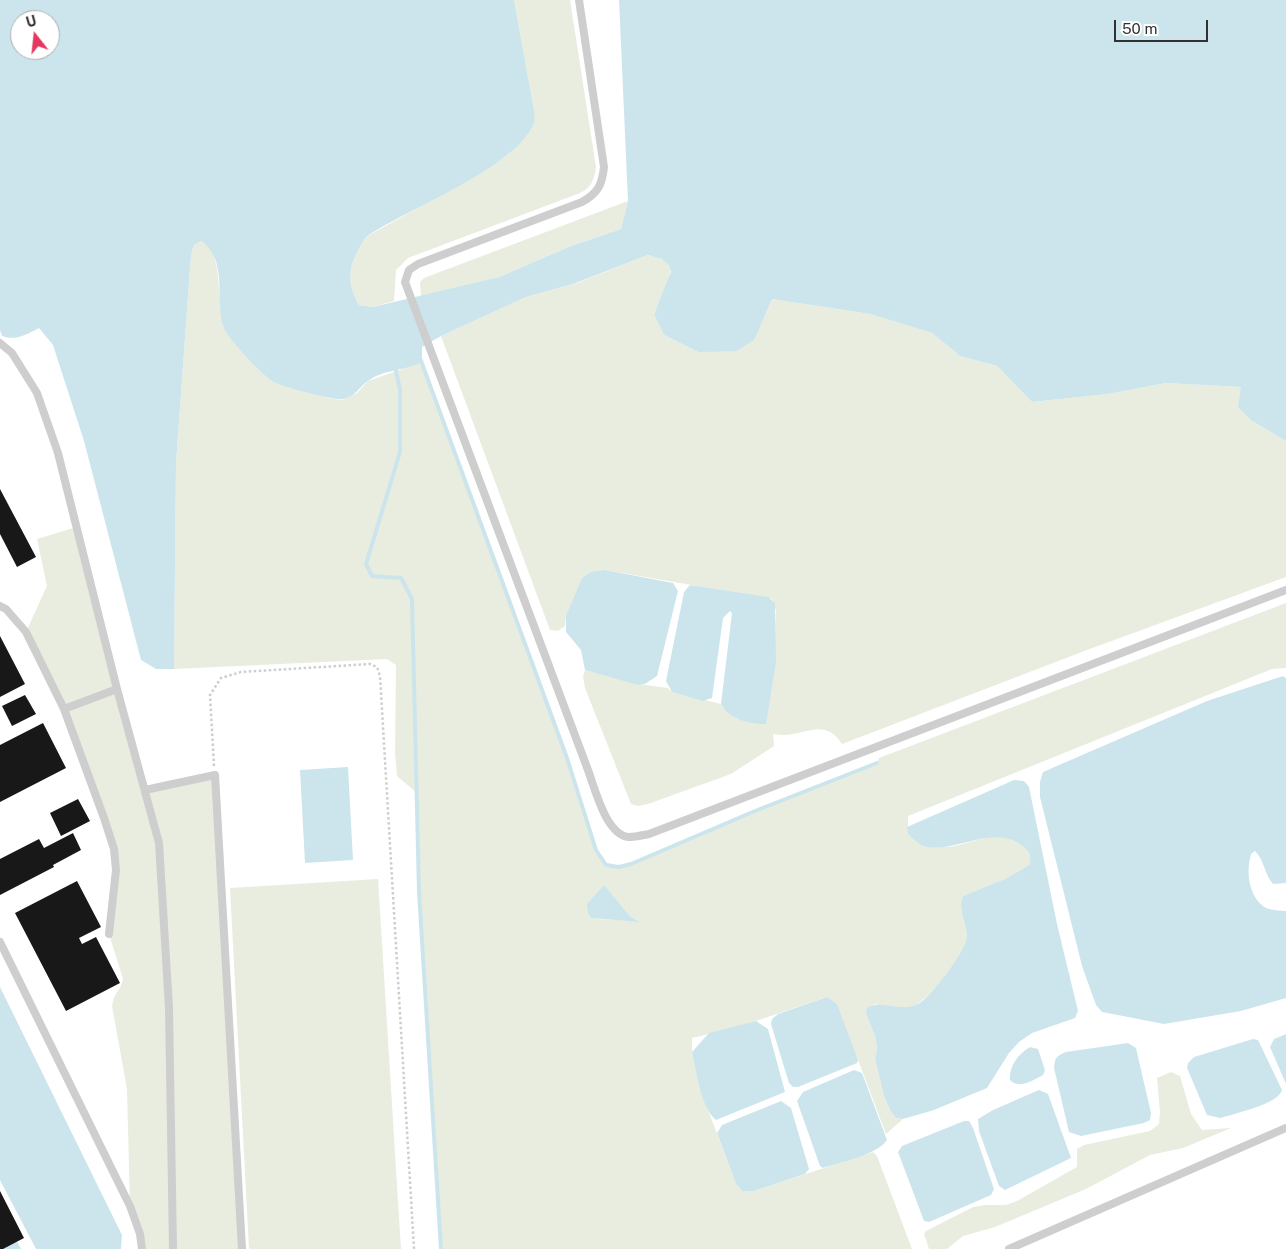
<!DOCTYPE html>
<style>
body{margin:0}
#map{position:relative;width:1286px;height:1249px;overflow:hidden;background:#fff;font-family:"Public Sans",sans-serif}
canvas{display:block}
.north{position:absolute;left:10px;top:10px;width:50px;height:50px;box-sizing:border-box;background:#fff;border:1px solid #adadad;border-radius:50%;rotate:344deg;font-size:14px;font-weight:700;line-height:20px;text-align:center;color:#313131}
.north::after{content:'';display:block;margin:auto;width:18px;height:22px;background:#e43761;clip-path:polygon(50% 0,100% 100%,50% 72%,0 100%)}
.scale{position:absolute;left:1114px;top:20px;width:94px;height:22px;box-sizing:border-box;border:2px solid #313131;border-top:0;padding-left:6px;font-size:15px;line-height:18px;white-space:nowrap;color:#313131;-webkit-text-stroke:4px #fff;paint-order:stroke}
</style>
<div id="map">
<canvas width="1286" height="1249"></canvas>
<div class="north">U</div>
<div class="scale">50 m</div>
</div>
<script>
const g = document.querySelector('canvas').getContext('2d');
g.lineJoin = 'round';
function paint(path, color) { g.fillStyle = color; g.fill(path, 'evenodd'); }
function stroke(path, color, width, dash) { g.strokeStyle = color; g.lineWidth = width; g.lineCap = dash ? 'butt' : 'round'; g.setLineDash(dash || []); g.stroke(path); }
const green = new Path2D(`
 M 514,0 L 570,0 L 596,167 C 594,180 592,187 580,193 L 408,258 L 396,270 L 394,301 L 373,307 L 359,305 C 344,278 350,262 366,237 L 475,176 L 510,153 L 534,110 Z
 M 628,201 L 621,229 L 571,246 L 499,277 L 421,297 L 420,282 L 424,278 Z
 M 201,241 L 212,248 L 217,268 L 223,327 L 274,382 L 328,398 L 343,400 L 357,393 L 368,381 L 422,362 L 567,758 L 596,850 L 606,865 L 619,867 L 631,864 L 755,811 L 877,763 L 879,758 L 1286,603 L 1286,668 L 1272,669 L 908,816 L 908,834 C 919,838 933,846 945,847 C 966,848 1000,824 1023,845 C 1030,852 1032,856 1029,865 L 1007,878 L 963,896 C 957,909 968,924 967,938 C 965,954 926,1005 909,1008 C 898,1010 885,1006 874,1004 L 866,1014 L 875,1036 L 877,1049 L 875,1059 L 884,1096 L 891,1112 L 896,1118 L 903,1119 L 886,1134 L 858,1060 L 827,997 L 738,1027 L 692,1038 L 692,1052 L 699,1086 L 736,1184 L 742,1191 L 754,1191 L 873,1152 L 877,1156 L 912,1249 L 441,1249 L 419,892 L 417,793 L 397,776 L 395,752 L 396,665 L 387,659 L 174,669 L 176,463 L 191,255 L 194,245 ZM 604,886 L 630,916 L 639,921 L 597,919 Z
 M 648,255 C 655,257 665,258 669,265 C 675,274 658,304 654,313 L 664,335 L 698,352 L 755,339 L 772,299 L 870,314 L 932,333 L 960,356 L 997,366 L 1032,402 L 1108,394 L 1166,383 L 1241,387 L 1252,421 L 1286,441 L 1286,577 L 1087,650 L 842,744 C 822,714 803,740 773,734 L 774,746 L 731,774 L 648,804 L 638,806 L 631,804 L 585,688 L 583,677 L 585,670 L 638,684 L 668,688 L 672,692 L 721,704 L 723,709 L 775,636 L 776,611 L 772,599 L 605,570 L 566,616 L 565,626 L 558,631 L 550,630 L 441,336 L 526,297 L 577,283 Z
 M 77,527 L 145,789 L 215,775 L 242,1249 L 142,1249 L 130,1206 L 127,1089 L 112,1006 C 114,992 121,990 123,979 L 109,934 L 114,849 L 64,709 L 26,632 L 47,586 L 37,539 Z
 M 378,879 L 401,1249 L 249,1249 L 230,888 Z
 M 1171,1072 L 1180,1076 L 1191,1114 L 1202,1130 L 1231,1128 L 1183,1148 L 1150,1155 L 1086,1189 L 995,1227 L 963,1236 L 947,1249 L 929,1249 L 924,1234 L 926,1231 L 973,1207 L 985,1205 L 1006,1205 L 1017,1201 L 1077,1167 L 1077,1149 L 1084,1145 L 1150,1131 L 1159,1124 L 1160,1113 L 1157,1078 Z`);
const water = new Path2D(`
 M 0,0 L 514,0 L 534,110 C 534,114 535,119 534,122 C 520,166 405,210 366,237 C 350,262 344,278 359,305 L 373,307 L 499,277 L 571,246 L 621,229 L 628,201 L 619,0 L 1286,0 L 1286,441 L 1252,421 L 1238,407 L 1241,387 L 1166,383 L 1108,394 L 1032,402 L 997,366 L 960,356 L 932,333 L 870,314 L 772,299 L 755,339 L 737,351 L 698,352 L 664,335 L 654,314 L 671,272 L 669,265 L 662,259 L 648,255 L 573,284 L 526,297 L 441,336 L 422,347 L 422,362 C 406,371 384,369 368,381 C 359,387 356,396 344,399 C 335,401 283,387 274,382 C 264,377 226,337 223,326 C 215,298 228,259 201,241 L 194,245 L 191,255 L 176,463 L 174,669 L 156,669 L 141,660 L 84,441 L 53,345 L 39,328 C 25,335 17,341 2,336 L 0,330 ZM 20,20 L 50,20 L 50,50 L 20,50 Z
 M 605,570 L 673,583 L 678,591 L 657,676 L 645,684 L 638,685 L 585,670 L 581,650 L 566,632 L 566,616 L 582,578 L 591,572 Z
 M 690,585 L 768,597 L 775,603 L 776,662 L 766,724 C 750,724 728,719 721,704 L 732,613 L 730,611 L 723,618 L 712,698 L 703,701 L 672,692 L 666,681 L 684,592 Z
 M 1283,676 L 1286,678 L 1286,883 L 1273,884 C 1264,874 1265,861 1255,851 L 1251,854 C 1246,871 1248,897 1266,908 C 1271,910 1280,911 1286,911 L 1286,998 L 1241,1011 L 1164,1024 L 1102,1012 L 1096,1005 L 1082,966 L 1040,797 L 1040,782 L 1043,772 L 1207,701 Z
 M 348,767 L 353,860 L 305,863 L 300,770 Z
 M 1014,780 L 1024,781 L 1029,787 L 1057,924 L 1078,1011 L 1075,1018 L 1032,1033 L 1019,1042 L 1009,1053 L 987,1088 L 934,1110 L 903,1119 L 896,1118 L 891,1112 L 884,1096 L 875,1059 L 877,1049 L 875,1036 L 866,1014 L 867,1008 C 878,999 901,1013 918,1004 C 930,998 966,951 967,937 C 967,923 957,908 963,896 L 1007,878 L 1029,865 C 1031,858 1031,853 1025,848 C 997,822 959,852 927,847 C 920,846 914,839 908,834 L 907,827 Z
 M 604,885 L 630,916 L 640,922 L 591,918 L 588,912 L 587,904 Z
 M 0,987 L 122,1235 L 121,1249 L 0,1249 Z
 M 827,997 L 837,1004 L 858,1060 L 857,1063 L 798,1087 L 793,1087 L 789,1083 L 771,1024 L 772,1019 L 778,1014 Z
 M 756,1021 L 768,1029 L 785,1092 L 716,1120 C 701,1108 696,1071 692,1052 L 709,1033 Z
 M 1286,1034 L 1286,1084 L 1270,1047 L 1274,1039 Z
 M 1253,1039 L 1258,1040 L 1282,1090 C 1279,1104 1233,1114 1220,1118 L 1207,1115 L 1187,1068 L 1188,1063 L 1194,1057 Z
 M 1128,1043 L 1136,1048 L 1151,1113 L 1150,1120 L 1144,1123 L 1081,1136 L 1069,1132 L 1054,1068 C 1055,1058 1056,1056 1066,1052 Z
 M 1030,1047 L 1038,1049 L 1045,1070 L 1043,1075 C 1033,1080 1019,1090 1010,1080 C 1009,1066 1018,1054 1030,1047 Z
 M 854,1070 L 862,1073 L 887,1140 C 877,1155 841,1162 823,1168 L 820,1166 L 797,1101 L 803,1092 Z
 M 1039,1090 L 1048,1094 L 1071,1158 L 1005,1190 L 999,1186 L 979,1131 L 978,1119 L 993,1110 Z
 M 781,1101 L 791,1108 L 809,1169 L 805,1174 L 754,1191 L 742,1191 L 736,1184 L 717,1133 L 722,1125 Z
 M 964,1121 L 969,1121 L 973,1128 L 994,1189 L 991,1195 L 929,1222 L 924,1221 L 898,1152 L 902,1146 Z`);
const pier = new Path2D(`
 M 0,1180 L 36,1249 L 21,1249 L 0,1209 Z`);
const stream = new Path2D(`
 M 420,358 L 567,758 L 596,850 L 606,865 L 619,867 L 631,864 L 755,811 L 877,763
 M 395,366 L 400,390 L 400,452 L 366,564 L 372,576 L 401,578 L 412,599 L 419,892 L 441,1249`);
const building = new Path2D(`
 M 0,489 L 36,557 L 17,567 L 0,534 Z
 M 0,636 L 25,684 L 0,697 Z
 M 25,695 L 36,714 L 12,726 L 2,706 Z
 M 43,723 L 66,768 L 0,802 L 0,745 Z
 M 78,799 L 90,821 L 61,836 L 50,813 Z
 M 73,833 L 81,850 L 53,865 L 54,867 L 0,895 L 0,859 L 39,839 L 44,848 Z
 M 77,881 L 101,927 L 79,938 L 82,944 L 96,937 L 120,983 L 66,1011 L 15,913 Z
 M 0,1191 L 24,1238 L 3,1249 L 0,1249 Z`);
const path = new Path2D(`
 M 214,766 L 210,695 L 221,678 L 241,672 L 370,664 L 377,667 L 380,676 L 414,1249`);
const service = new Path2D(`
 M 579,0 L 604,167 C 602,185 598,193 582,202 L 418,264 L 409,270 L 405,282 L 588,770 C 595,789 606,835 629,837 C 636,837 643,835 649,834 L 1286,590
 M 0,343 L 12,353 L 37,393 L 58,453 L 117,689 L 159,843 L 169,1008 L 173,1249
 M 0,606 L 6,609 L 26,632 L 64,709 L 104,818 L 114,849 L 116,870 L 109,934
 M 64,709 L 117,689
 M 145,790 L 215,775 L 242,1249
 M 0,942 L 130,1206 L 140,1234 L 142,1249
 M 1009,1249 L 1286,1128`);
paint(green, '#e9eddf');
paint(water, '#cce5ed');
paint(pier, '#fff');
stroke(stream, '#cce5ed', 4);
paint(building, '#181818');
stroke(path, '#cecece', 2.5, [2.5, 2.5]);
stroke(service, '#cecece', 8);
</script>
